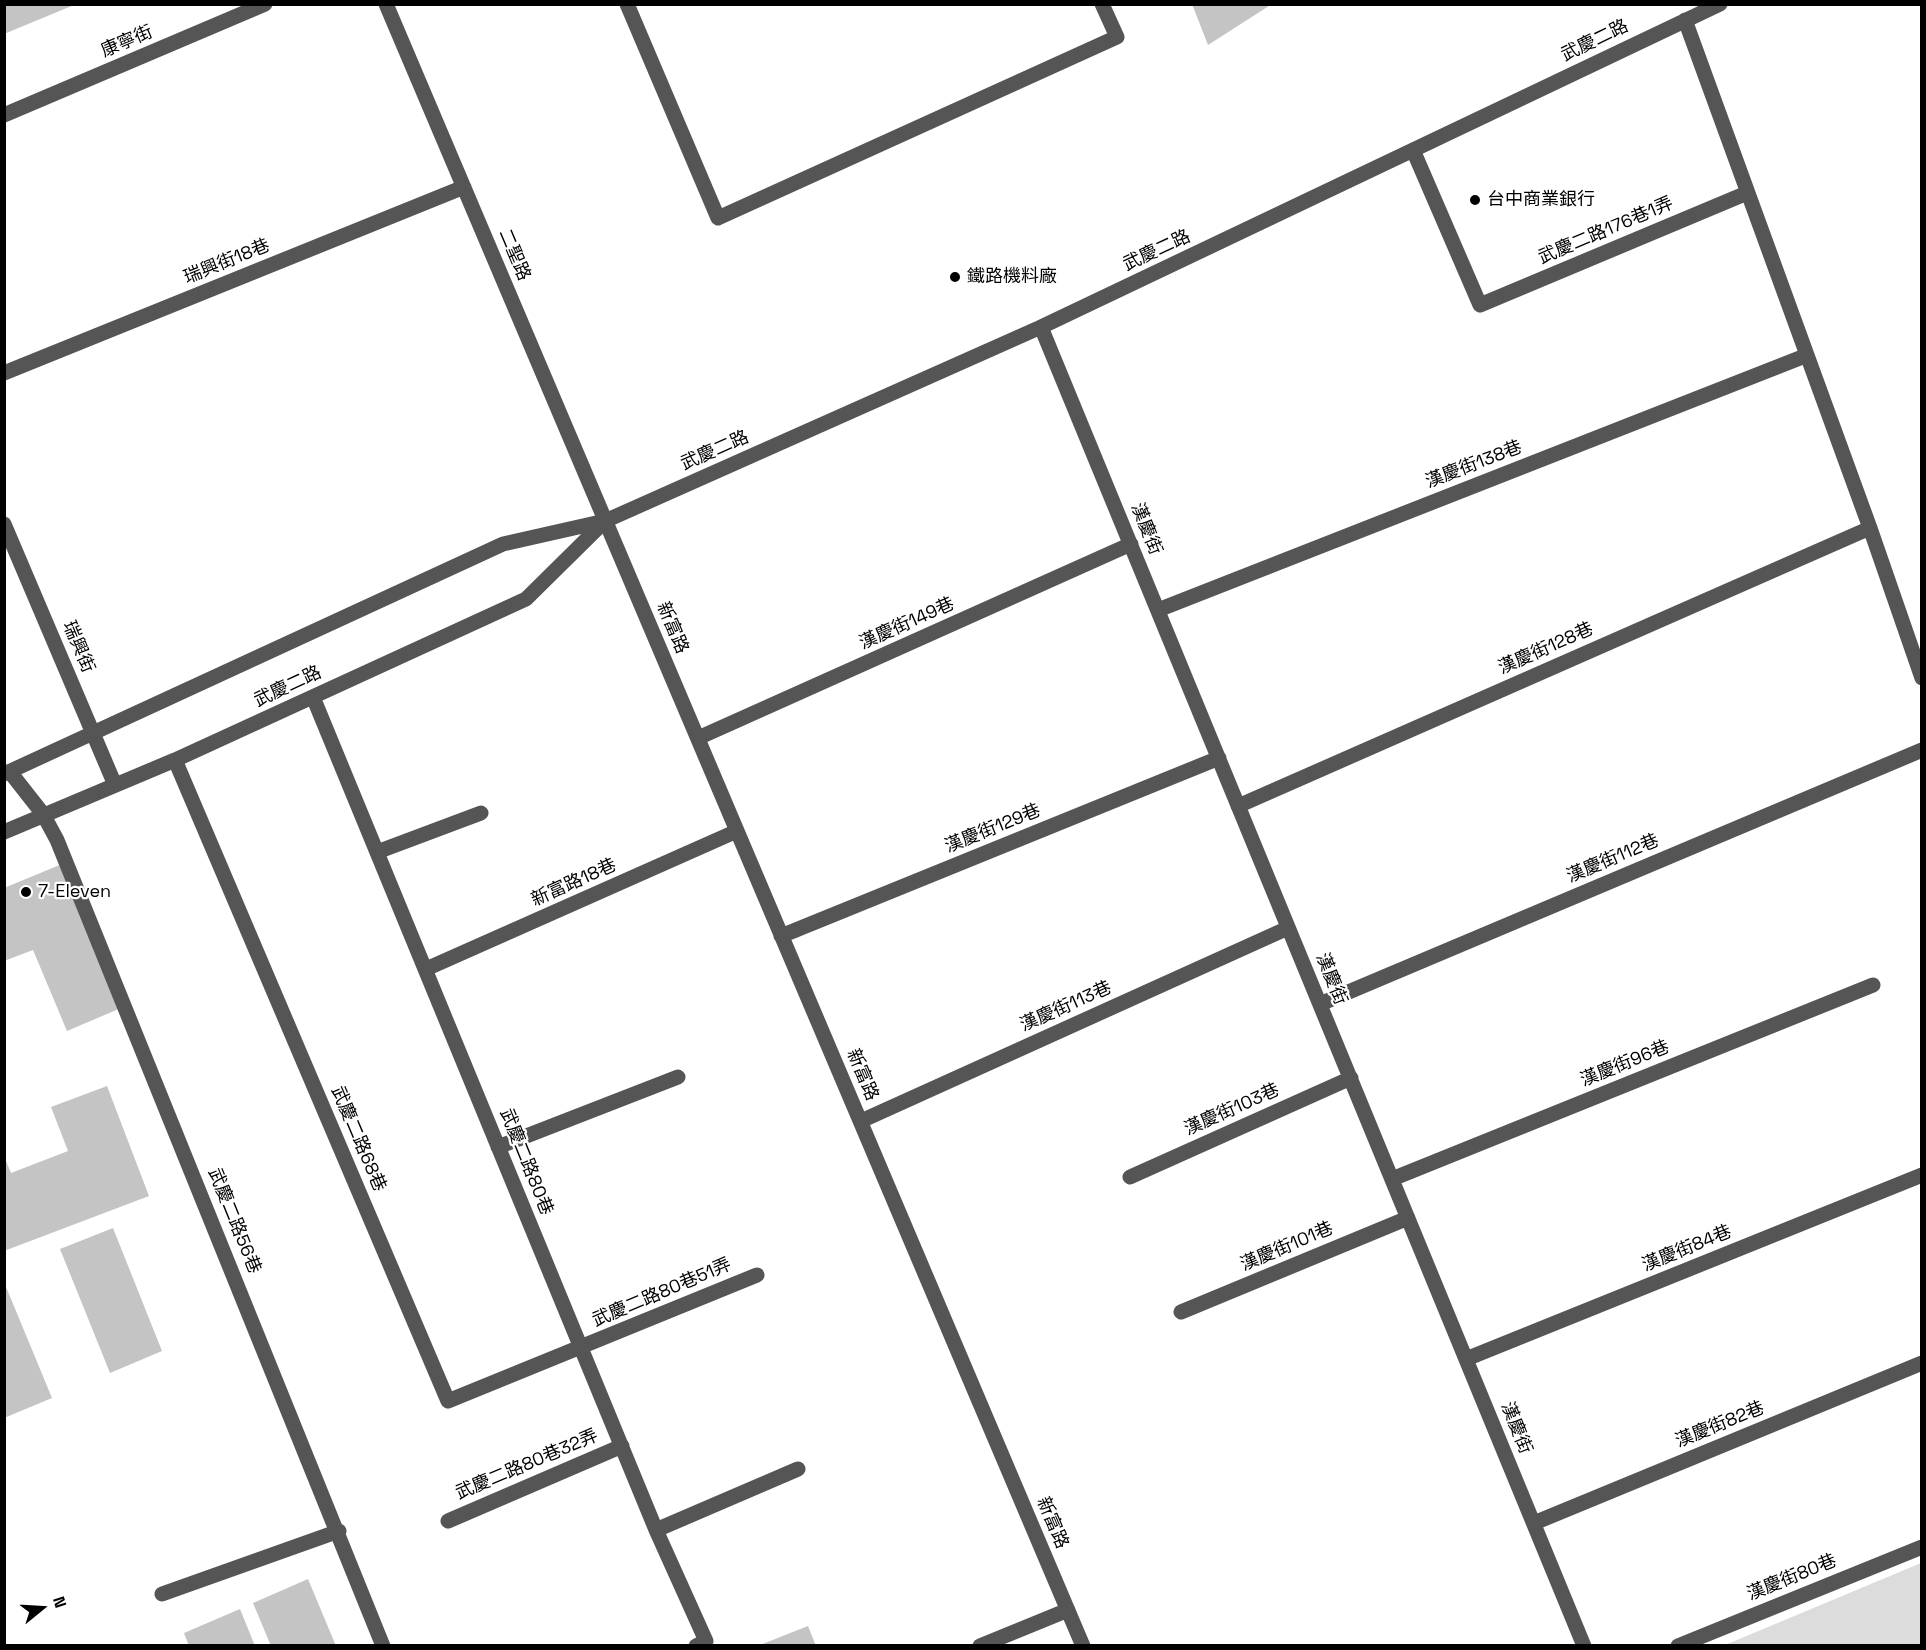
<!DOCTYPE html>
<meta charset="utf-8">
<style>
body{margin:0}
#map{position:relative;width:1926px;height:1650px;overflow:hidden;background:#fff;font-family:"Space Grotesk",sans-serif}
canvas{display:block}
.frame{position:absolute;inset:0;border:6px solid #000;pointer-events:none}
.north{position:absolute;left:12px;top:1578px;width:60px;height:60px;-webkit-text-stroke:4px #fff;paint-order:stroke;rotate:72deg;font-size:16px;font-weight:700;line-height:24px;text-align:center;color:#000}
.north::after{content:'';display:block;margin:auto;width:21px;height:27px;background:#000;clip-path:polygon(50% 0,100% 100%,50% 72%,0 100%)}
</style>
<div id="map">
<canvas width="1926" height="1650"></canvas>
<div class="frame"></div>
<div class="north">N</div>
</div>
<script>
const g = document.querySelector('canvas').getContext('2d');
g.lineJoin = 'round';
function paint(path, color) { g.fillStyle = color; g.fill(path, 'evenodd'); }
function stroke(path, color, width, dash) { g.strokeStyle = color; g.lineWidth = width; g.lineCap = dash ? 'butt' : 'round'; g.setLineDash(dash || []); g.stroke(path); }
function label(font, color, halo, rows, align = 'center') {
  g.font = font + ' "Space Grotesk","Noto Sans TC",sans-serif'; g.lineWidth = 4.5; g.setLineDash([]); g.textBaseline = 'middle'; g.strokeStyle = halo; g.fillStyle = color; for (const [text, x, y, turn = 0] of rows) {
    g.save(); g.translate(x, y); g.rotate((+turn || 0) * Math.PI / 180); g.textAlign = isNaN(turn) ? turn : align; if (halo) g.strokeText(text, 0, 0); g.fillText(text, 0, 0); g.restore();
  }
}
const green = new Path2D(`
 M 1921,1563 L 1921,1645 L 1725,1645 Z`);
const building = new Path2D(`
 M 1192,4 L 1272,4 L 1208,45 Z
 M 4,5 L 74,5 L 4,34 Z
 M 62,864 L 121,1008 L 67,1031 L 33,950 L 4,961 L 4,888 Z
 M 107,1086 L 149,1196 L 4,1251 L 4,1156 L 11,1173 L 68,1151 L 51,1107 Z
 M 113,1228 L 162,1351 L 110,1373 L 60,1249 Z
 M 4,1282 L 52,1398 L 4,1418 Z
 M 308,1579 L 336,1646 L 271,1646 L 253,1603 Z
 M 240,1609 L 255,1646 L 189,1646 L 184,1633 Z
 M 808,1626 L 816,1646 L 760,1646 L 760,1645 Z`);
const minor = new Path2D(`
 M 386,4 L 1083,1646
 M 627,4 L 718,218 L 1117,37 L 1102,4
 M 1685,20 L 1870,528 L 1922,678
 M 4,115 L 265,4
 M 1413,150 L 1480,305 L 1747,193
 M 1041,327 L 1584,1646
 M 4,373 L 464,187
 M 4,524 L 115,785
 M 1158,610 L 1805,356
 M 313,697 L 656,1530 L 706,1641 L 696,1646
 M 698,738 L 1131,544
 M 175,760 L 448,1401 L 757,1275
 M 4,772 L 10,772 L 43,814 L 57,840 L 383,1646
 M 4,774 L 503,544 L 605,521 L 1041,327 L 1720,4
 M 1238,806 L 1870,528
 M 4,832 L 175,760 L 526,599 L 605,521
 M 377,852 L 481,813
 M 781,936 L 1219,758
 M 426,969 L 737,831
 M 1320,1004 L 1922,750
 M 861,1121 L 1288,928
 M 498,1147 L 678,1077
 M 1130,1177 L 1351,1078
 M 1392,1179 L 1873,985
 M 1181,1312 L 1408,1218
 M 1466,1359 L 1922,1175
 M 448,1521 L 622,1446
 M 1534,1523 L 1922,1363
 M 656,1530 L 798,1469
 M 162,1594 L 339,1531
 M 980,1646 L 1068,1610
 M 1678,1646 L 1922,1547`);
const markers = [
 [1475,200,6,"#000"],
 [955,277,6,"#000"],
 [26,892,6,"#000"]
];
const streetNames = [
 ["武慶二路",1595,41,-26],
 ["康寧街",127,42,-23],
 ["武慶二路176巷1弄",1606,231,-23],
 ["武慶二路",1157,251,-25],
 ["二聖路",514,255,67],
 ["瑞興街18巷",227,262,-22],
 ["武慶二路",715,451,-24],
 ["漢慶街138巷",1474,465,-21],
 ["漢慶街",1146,529,68],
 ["漢慶街149巷",907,624,-24],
 ["新富路",672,628,67],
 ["瑞興街",78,647,67],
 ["漢慶街128巷",1546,649,-24],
 ["武慶二路",288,687,-25],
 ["漢慶街129巷",993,829,-22],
 ["漢慶街112巷",1613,859,-23],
 ["新富路18巷",574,883,-24],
 ["漢慶街",1331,979,68],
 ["漢慶街113巷",1066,1007,-24],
 ["漢慶街96巷",1625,1064,-22],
 ["新富路",862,1075,67],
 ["漢慶街103巷",1232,1110,-24],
 ["武慶二路68巷",358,1139,67],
 ["武慶二路80巷",526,1162,68],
 ["武慶二路56巷",234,1221,68],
 ["漢慶街101巷",1287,1247,-23],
 ["漢慶街84巷",1687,1249,-22],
 ["武慶二路80巷51弄",662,1293,-23],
 ["漢慶街82巷",1720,1425,-22],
 ["漢慶街",1516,1428,68],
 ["武慶二路80巷32弄",527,1465,-23],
 ["新富路",1052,1523,67],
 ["漢慶街80巷",1792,1578,-22]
];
const poiNames = [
 ["台中商業銀行",1487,200],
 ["鐵路機料廠",967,277],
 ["7-Eleven",38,892]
];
paint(green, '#dcdcdc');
paint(building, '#c4c4c4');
stroke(minor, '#555', 15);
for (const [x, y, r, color] of markers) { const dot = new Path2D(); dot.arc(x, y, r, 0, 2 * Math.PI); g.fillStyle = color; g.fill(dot); stroke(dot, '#fff', 2); }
label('18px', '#000', '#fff', streetNames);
label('18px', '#000', '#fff', poiNames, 'left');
</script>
